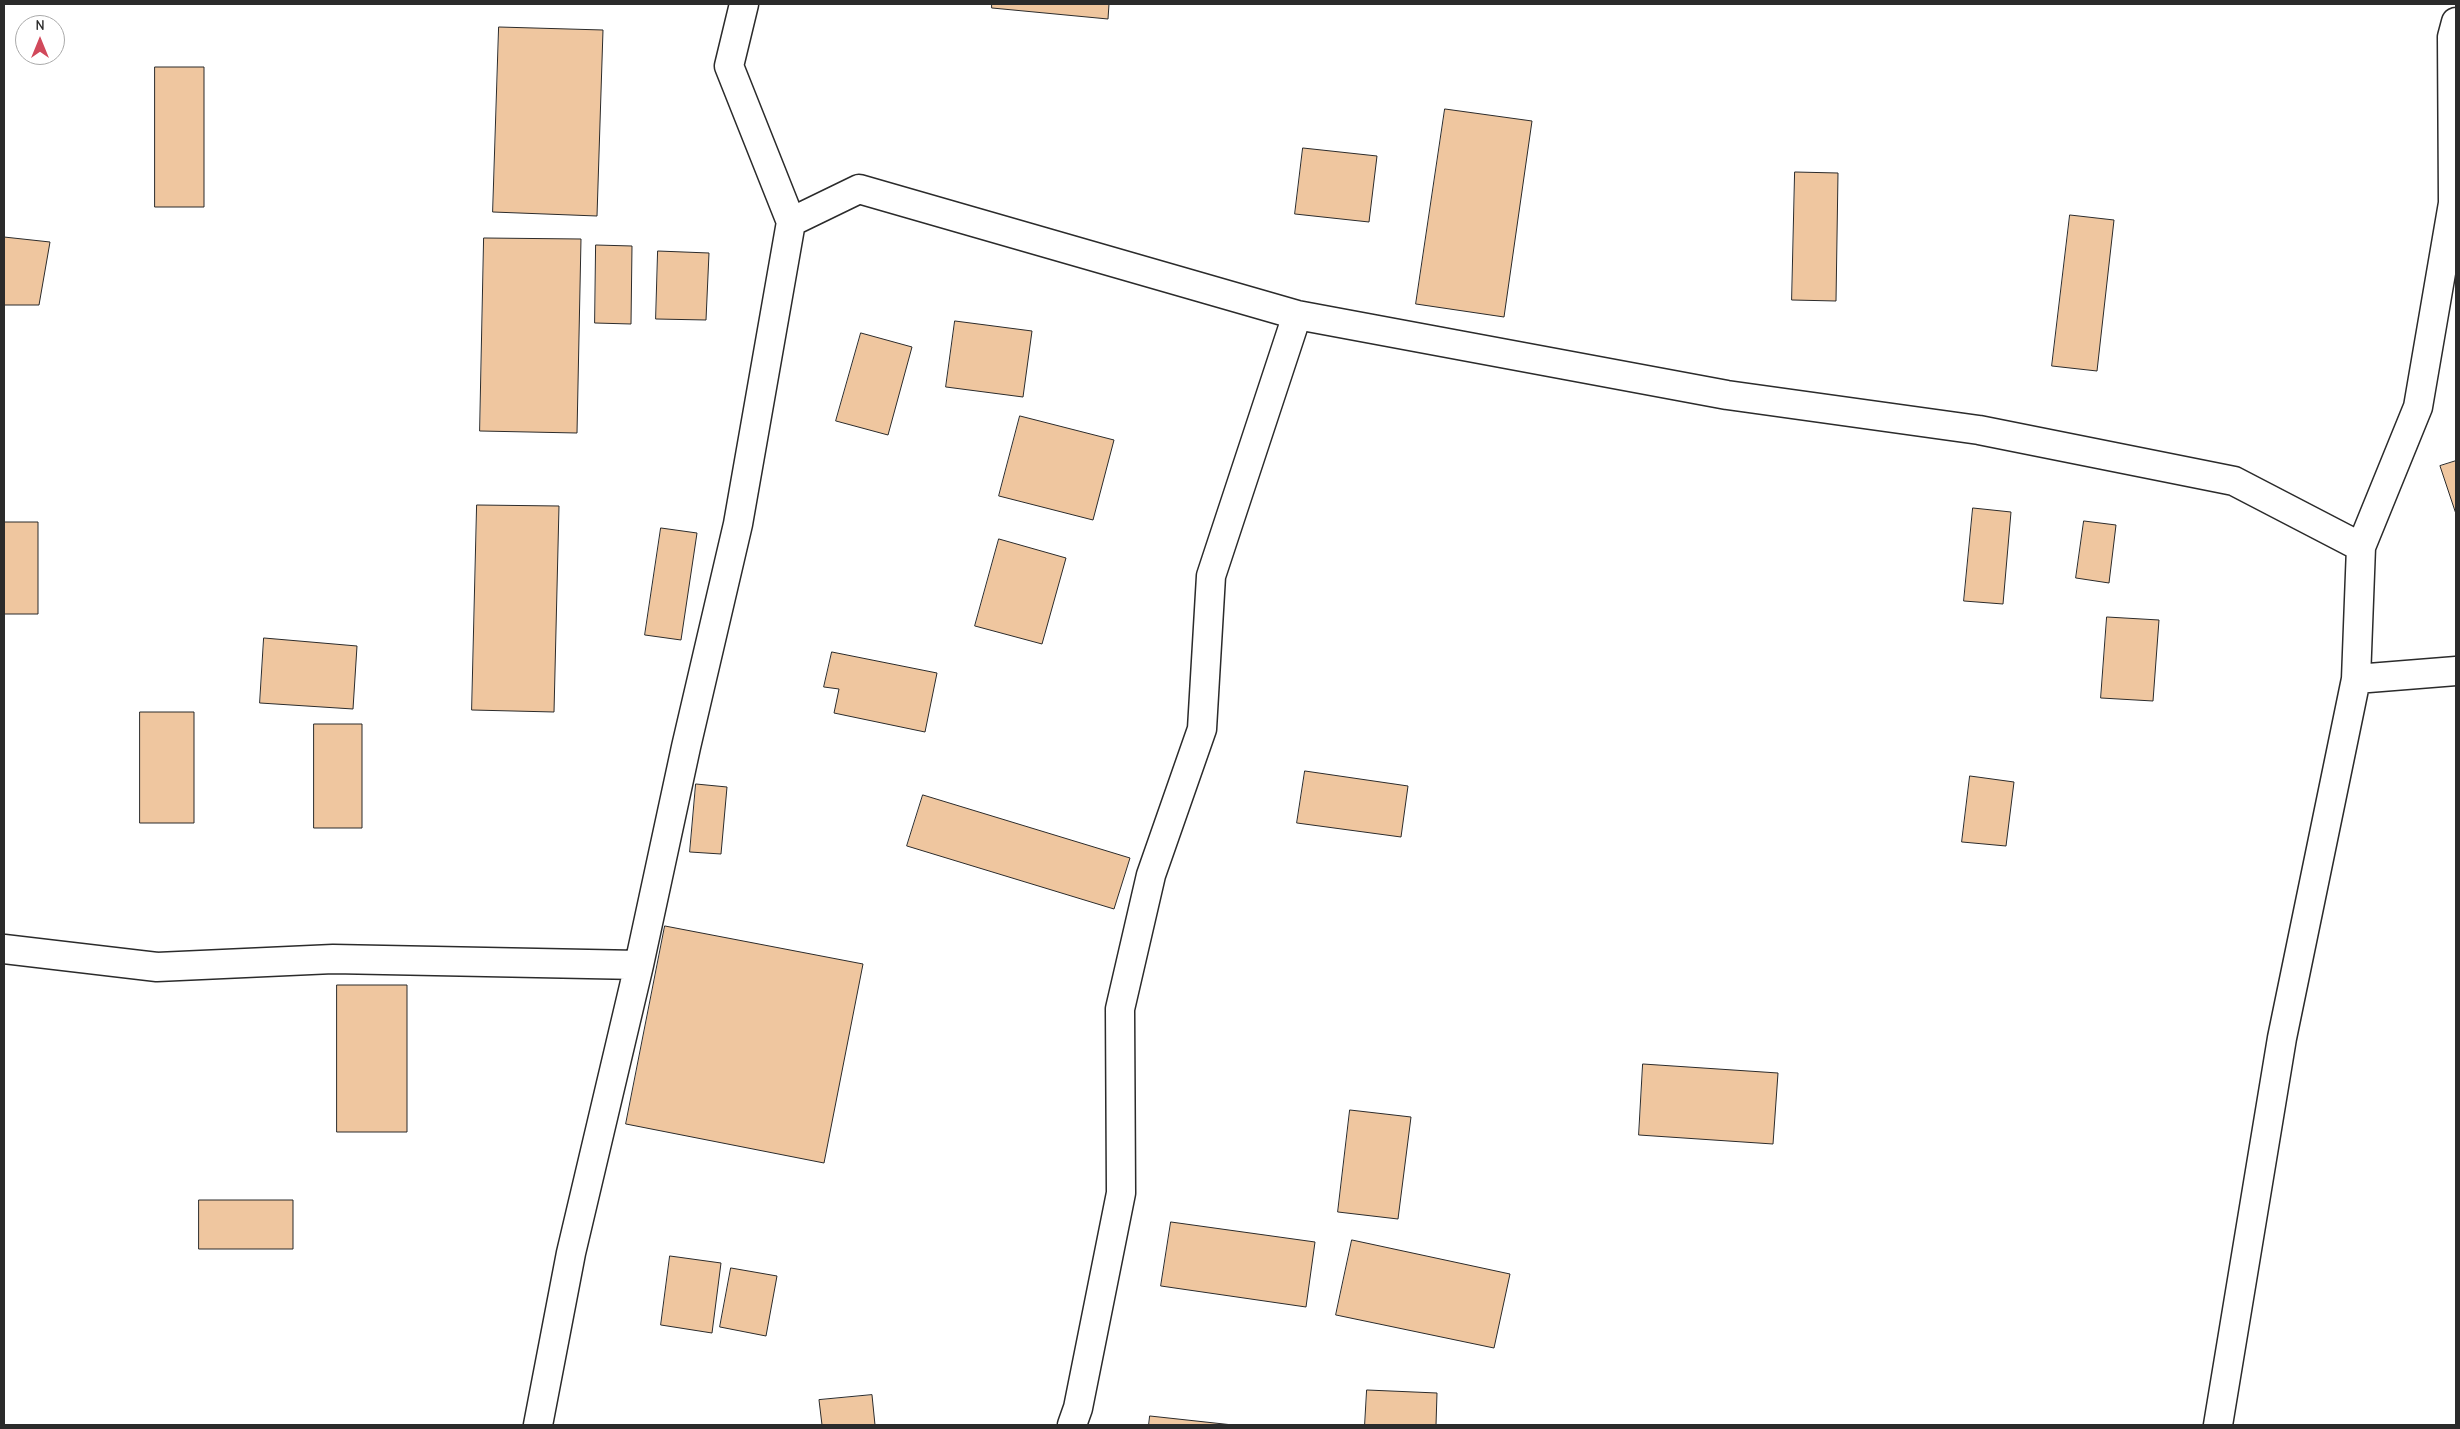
<!DOCTYPE html>
<style>
body{margin:0}
#map{position:relative;width:2460px;height:1429px;overflow:hidden;background:#fff;font-family:"Comic Neue",sans-serif}
canvas{display:block}
.frame{position:absolute;inset:0;border:5px solid #2b2b2b;pointer-events:none}
.north{position:absolute;left:15px;top:15px;width:50px;height:50px;box-sizing:border-box;background:#fff;border:1px solid #aaa;border-radius:50%;rotate:0deg;font-size:14px;font-weight:700;line-height:20px;text-align:center;color:#2b2b2b}
.north::after{content:'';display:block;margin:auto;width:18px;height:22px;background:#d1495b;clip-path:polygon(50% 0,100% 100%,50% 72%,0 100%)}
</style>
<div id="map">
<canvas width="2460" height="1429"></canvas>
<div class="frame"></div>
<div class="north">N</div>
</div>
<script>
const g = document.querySelector('canvas').getContext('2d');
g.lineJoin = 'round';
function paint(path, color) { g.fillStyle = color; g.fill(path, 'evenodd'); }
function stroke(path, color, width, dash) { g.strokeStyle = color; g.lineWidth = width; g.lineCap = dash ? 'butt' : 'round'; g.setLineDash(dash || []); g.stroke(path); }
const building = new Path2D(`
 M 992,4 L 1109,4 L 1108,19 L 992,8 Z
 M 499,27 L 603,30 L 597,216 L 493,212 Z
 M 155,67 L 204,67 L 204,207 L 155,207 Z
 M 1445,109 L 1532,121 L 1504,317 L 1416,304 Z
 M 1303,148 L 1377,156 L 1369,222 L 1295,214 Z
 M 1795,172 L 1838,173 L 1836,301 L 1792,300 Z
 M 2070,215 L 2114,220 L 2097,371 L 2052,366 Z
 M 4,237 L 50,242 L 39,305 L 4,305 Z
 M 484,238 L 581,239 L 577,433 L 480,431 Z
 M 596,245 L 632,246 L 631,324 L 595,323 Z
 M 658,251 L 709,253 L 706,320 L 656,319 Z
 M 955,321 L 1032,331 L 1023,397 L 946,387 Z
 M 861,333 L 912,347 L 888,435 L 836,421 Z
 M 1020,416 L 1114,440 L 1093,520 L 999,496 Z
 M 2456,461 L 2456,514 L 2440,466 Z
 M 477,505 L 559,506 L 554,712 L 472,710 Z
 M 1973,508 L 2011,512 L 2003,604 L 1964,601 Z
 M 2084,521 L 2116,525 L 2109,583 L 2076,578 Z
 M 4,522 L 38,522 L 38,614 L 4,614 Z
 M 661,528 L 697,533 L 681,640 L 645,635 Z
 M 999,539 L 1066,558 L 1042,644 L 975,626 Z
 M 2107,617 L 2159,620 L 2153,701 L 2101,698 Z
 M 264,638 L 357,646 L 353,709 L 260,703 Z
 M 832,652 L 937,673 L 925,732 L 834,713 L 839,689 L 824,687 Z
 M 140,712 L 194,712 L 194,823 L 140,823 Z
 M 314,724 L 362,724 L 362,828 L 314,828 Z
 M 1305,771 L 1408,786 L 1401,837 L 1297,823 Z
 M 1970,776 L 2014,782 L 2006,846 L 1962,842 Z
 M 696,784 L 727,787 L 721,854 L 690,852 Z
 M 923,795 L 1130,858 L 1114,909 L 907,846 Z
 M 665,926 L 863,964 L 824,1163 L 626,1124 Z
 M 337,985 L 407,985 L 407,1132 L 337,1132 Z
 M 1643,1064 L 1778,1073 L 1773,1144 L 1639,1135 Z
 M 1350,1110 L 1411,1117 L 1398,1219 L 1338,1212 Z
 M 199,1200 L 293,1200 L 293,1249 L 199,1249 Z
 M 1171,1222 L 1315,1242 L 1306,1307 L 1161,1286 Z
 M 1352,1240 L 1510,1274 L 1494,1348 L 1336,1315 Z
 M 670,1256 L 721,1263 L 712,1333 L 661,1325 Z
 M 731,1268 L 777,1276 L 766,1336 L 720,1327 Z
 M 1367,1390 L 1437,1393 L 1436,1425 L 1365,1425 Z
 M 872,1395 L 875,1425 L 822,1425 L 819,1400 Z
 M 1150,1416 L 1233,1425 L 1149,1425 Z`);
const minor = new Path2D(`
 M 791,222 L 859,189 L 1297,315 L 1727,395 L 1979,430 L 2234,481 L 2361,547
 M 2356,679 L 2456,671
 M 4,949 L 157,967 L 333,959 L 639,965
 M 538,1425 L 571,1253 L 639,965 L 686,747 L 738,524 L 791,222 L 729,66 L 744,4
 M 1072,1425 L 1078,1408 L 1121,1193 L 1120,1009 L 1151,875 L 1202,729 L 1211,576 L 1297,315
 M 2218,1425 L 2282,1038 L 2356,679 L 2361,547 L 2418,407 L 2453,203 L 2452,37 L 2456,22`);
paint(building, '#efc69f');
stroke(building, '#2b2b2b', 1);
stroke(minor, '#2b2b2b', 31);
stroke(minor, '#fff', 28);
</script>
